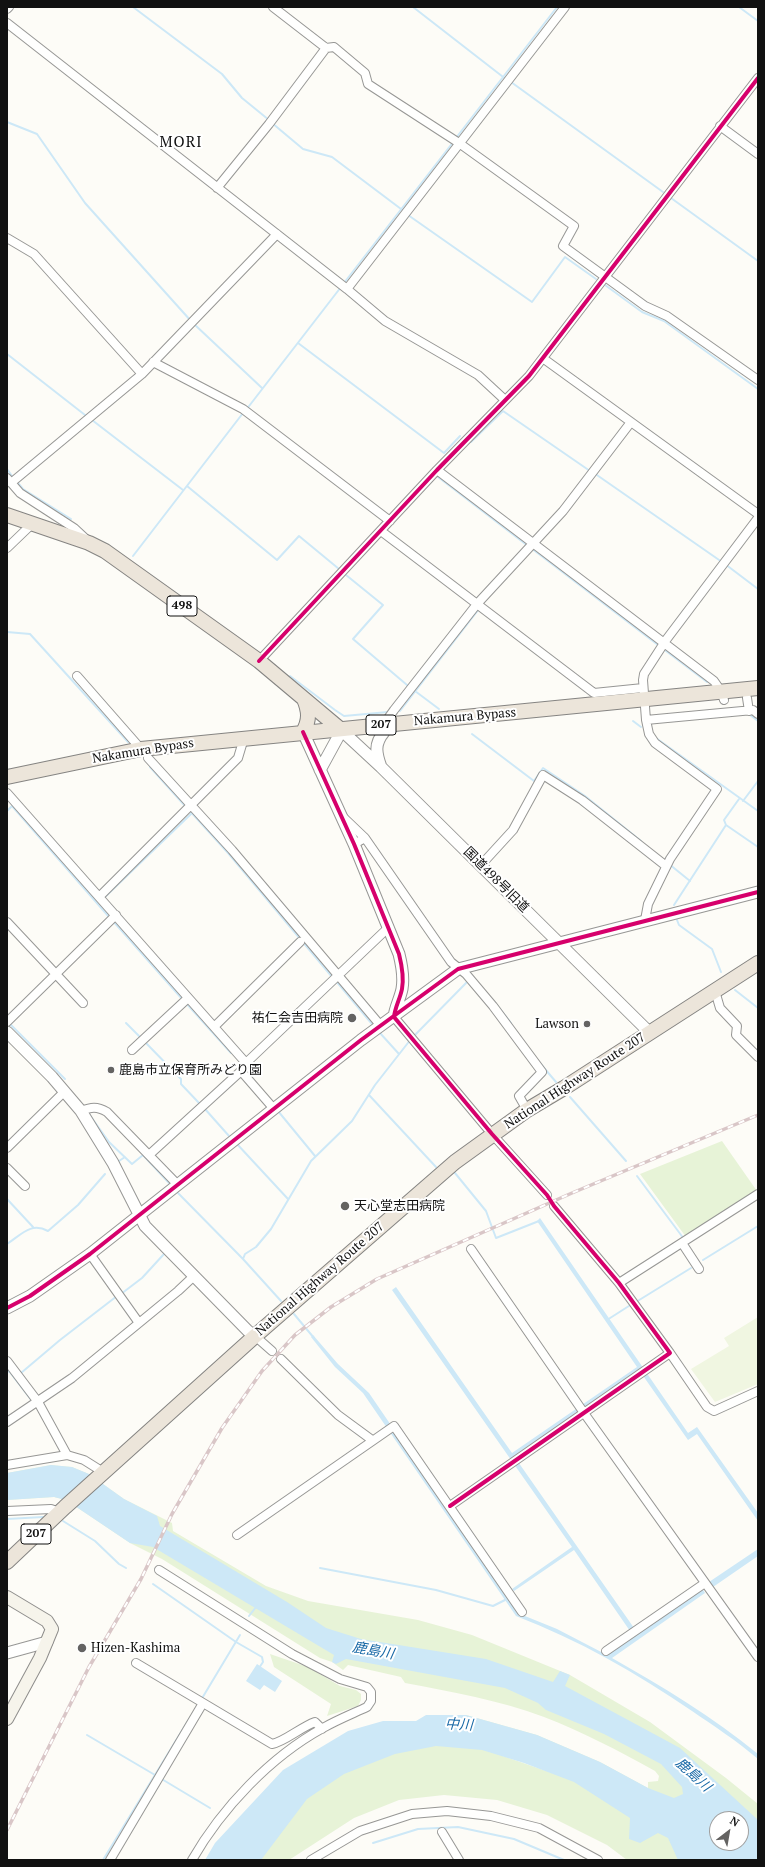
<!DOCTYPE html>
<meta charset="utf-8">
<style>
body{margin:0}
#map{position:relative;width:765px;height:1867px;overflow:hidden;background:#fdfcf7;font-family:"PT Serif",serif}
canvas{display:block}
.frame{position:absolute;inset:0;border:8px solid #111;pointer-events:none}
.north{position:absolute;left:709px;top:1811px;width:40px;height:40px;box-sizing:border-box;background:#fff;border:1px solid #a0a0a0;border-radius:50%;rotate:31deg;font-size:11px;font-weight:700;line-height:16px;text-align:center;color:#111}
.north::after{content:'';display:block;margin:auto;width:14px;height:18px;background:#646362;clip-path:polygon(50% 0,100% 100%,50% 72%,0 100%)}
</style>
<div id="map">
<canvas width="765" height="1867"></canvas>
<div class="frame"></div>
<div class="north">N</div>
</div>
<script>
const g = document.querySelector('canvas').getContext('2d');
g.lineJoin = 'round';
function paint(path, color) { g.fillStyle = color; g.fill(path, 'evenodd'); }
function stroke(path, color, width, dash) { g.strokeStyle = color; g.lineWidth = width; g.lineCap = dash ? 'butt' : 'round'; g.setLineDash(dash || []); g.stroke(path); }
function label(font, color, halo, rows, align = 'center') {
  g.font = font + ' "PT Serif","Noto Sans JP",serif'; g.lineWidth = 4; g.setLineDash([]); g.textBaseline = 'middle'; g.strokeStyle = halo; g.fillStyle = color; for (const [text, x, y, turn = 0] of rows) {
    g.save(); g.translate(x, y); g.rotate((+turn || 0) * Math.PI / 180); g.textAlign = isNaN(turn) ? turn : align; if (halo) g.strokeText(text, 0, 0); g.fillText(text, 0, 0); g.restore();
  }
}
const green = new Path2D(`
 M 722,1141 L 757,1191 L 686,1237 L 640,1174 Z
 M 51,1465 L 72,1467 L 89,1474 L 124,1499 L 172,1523 L 173,1531 L 266,1586 L 308,1601 L 418,1620 L 472,1635 L 570,1675 L 650,1722 L 726,1778 L 758,1804 L 758,1828 L 566,1696 L 322,1631 L 134,1516 L 7,1473 Z
 M 43,1484 L 336,1648 L 502,1680 L 673,1763 L 717,1819 L 717,1843 L 741,1843 L 758,1860 L 713,1860 L 702,1829 L 426,1715 L 466,1715 L 537,1735 L 600,1762 L 648,1788 L 648,1782 L 658,1781 L 659,1776 L 655,1771 C 619,1751 583,1732 544,1717 C 499,1700 452,1692 405,1683 L 401,1677 L 348,1665 L 343,1670 L 332,1662 L 320,1658 L 162,1559 L 130,1543 L 66,1500 L 54,1497 L 7,1500 Z
 M 270,1654 L 308,1667 L 340,1686 L 356,1690 L 361,1694 L 361,1700 L 358,1706 L 327,1716 L 331,1704 L 274,1667 Z
 M 431,1731 L 650,1807 L 695,1860 L 627,1860 L 607,1845 L 547,1815 L 497,1800 L 444,1795 L 399,1800 L 354,1818 L 289,1860 L 223,1860 L 312,1773 Z`);
const pitch = new Path2D(`
 M 758,1317 L 758,1384 L 715,1402 L 691,1369 L 729,1346 L 724,1338 Z`);
const water = new Path2D(`
 M 540,1218 L 688,1433 L 697,1427 L 758,1513 L 758,1521 L 697,1434 L 688,1440 L 639,1370 L 514,1456 L 634,1628 L 630,1631 L 574,1550 L 514,1591 L 512,1589 L 572,1547 L 392,1290 L 396,1287 L 512,1453 L 637,1367 L 537,1221 Z
 M 313,1335 L 338,1364 L 369,1393 L 520,1614 L 557,1629 L 607,1655 L 702,1588 L 705,1593 L 612,1658 C 663,1687 713,1717 758,1754 L 758,1759 C 737,1741 714,1726 692,1711 C 636,1673 579,1640 516,1616 L 363,1393 L 335,1367 L 311,1337 Z
 M 51,1465 L 72,1467 L 89,1474 L 124,1499 L 157,1516 L 160,1526 L 287,1602 L 326,1628 L 361,1639 L 486,1659 L 553,1682 L 560,1671 L 570,1675 L 565,1686 L 680,1748 L 758,1820 L 758,1860 L 678,1860 L 668,1838 L 658,1833 L 640,1843 L 629,1839 L 630,1818 L 574,1782 L 524,1763 L 482,1750 L 436,1746 L 395,1754 L 344,1774 L 307,1799 L 261,1860 L 205,1860 L 215,1843 L 283,1770 L 348,1731 L 383,1721 L 416,1721 L 426,1715 L 466,1715 L 537,1735 L 600,1762 L 648,1788 L 674,1798 L 683,1794 L 682,1787 L 661,1764 L 604,1734 L 546,1710 L 538,1703 L 505,1688 L 346,1659 L 336,1664 L 332,1662 L 334,1655 L 153,1547 L 130,1543 L 66,1500 L 54,1497 L 7,1500 L 7,1473 ZM 717,1819 L 741,1819 L 741,1843 L 717,1843 Z
 M 758,1549 L 758,1556 L 713,1587 L 709,1582 Z
 M 257,1664 L 282,1681 L 275,1692 L 264,1685 L 260,1690 L 246,1681 Z`);
const stream = new Path2D(`
 M 133,7 L 222,74 L 242,98 L 269,120
 M 413,7 L 507,80
 M 739,7 L 758,21
 M 511,82 L 663,192
 M 7,122 L 37,134 L 85,203 L 191,321
 M 272,123 L 303,149 L 332,157 L 405,212
 M 456,138 L 557,7
 M 671,198 L 758,261
 M 408,215 L 532,302 L 565,257 L 596,279
 M 344,283 L 454,141
 M 605,285 L 642,312 L 664,321 L 758,389
 M 194,324 L 262,388
 M 298,343 L 444,453 L 460,436
 M 7,354 L 85,415
 M 246,410 L 341,287
 M 92,420 L 183,490
 M 471,442 L 503,411 L 590,471
 M 7,469 L 12,476
 M 594,473 L 722,562
 M 438,477 L 528,546
 M 18,483 L 23,489 L 71,519
 M 187,486 L 277,560 L 299,536 L 339,569
 M 531,548 L 658,645
 M 133,556 L 243,413
 M 725,564 L 758,589
 M 346,575 L 383,605 L 353,639 L 407,685
 M 7,632 L 30,634 L 128,742
 M 666,651 L 707,682
 M 290,676 L 335,710 L 344,716 L 388,712
 M 415,691 L 439,709
 M 400,711 L 479,609
 M 750,715 L 758,721
 M 633,721 L 641,727
 M 472,734 L 534,781 L 543,768 L 585,796 L 641,841
 M 656,738 L 758,811
 M 150,767 L 186,807
 M 739,799 L 724,820 L 726,825 L 758,847
 M 743,801 L 758,781
 M 189,810 L 228,853 L 333,978
 M 7,811 L 12,806 L 110,918
 M 669,864 L 690,881
 M 105,897 L 192,813
 M 674,905 L 726,825
 M 677,920 L 679,925 L 712,949 L 721,972
 M 113,921 L 183,1000
 M 336,981 L 372,1024
 M 735,990 L 758,1008
 M 493,1000 L 511,1023
 M 186,1003 L 231,1053
 M 126,1023 L 140,1037
 M 10,1024 L 65,1079
 M 380,1033 L 399,1054
 M 414,1036 L 468,981
 M 145,1042 L 181,1079 L 181,1084 L 199,1103
 M 539,1062 L 556,1082
 M 369,1095 L 436,1167
 M 570,1097 L 626,1161
 M 205,1109 L 229,1136
 M 278,1111 L 315,1156
 M 89,1114 L 109,1142 L 132,1164 L 143,1155 L 169,1183
 M 237,1144 L 288,1199
 M 119,1161 L 125,1157
 M 455,1173 L 486,1211 L 496,1238 L 539,1221
 M 637,1176 L 684,1239
 M 178,1193 L 243,1259 L 281,1301
 M 7,1199 L 33,1227
 M 7,1244 C 22,1234 31,1222 48,1231 L 78,1205 L 105,1174
 M 243,1259 L 245,1254 L 256,1247 L 271,1229 L 311,1161 L 352,1121 L 375,1085 L 411,1039
 M 703,1260 L 758,1226
 M 121,1294 L 142,1278 L 164,1254
 M 636,1302 L 691,1268
 M 294,1314 L 314,1338
 M 607,1320 L 632,1304
 M 7,1372 L 9,1371 L 32,1401
 M 21,1373 L 60,1340 L 117,1296
 M 7,1519 L 43,1517
 M 63,1521 L 95,1541 L 119,1564 L 126,1568
 M 320,1568 L 436,1590 L 493,1606 L 505,1600
 M 153,1584 L 236,1642 L 262,1657 L 263,1662 L 259,1668
 M 249,1616 L 256,1607
 M 201,1700 L 240,1635
 M 87,1735 L 155,1775
 M 160,1778 L 210,1808
 M 373,1843 L 418,1829 L 458,1827 L 514,1839 L 564,1860
 M 103,1860 L 191,1716`);
const minor = new Path2D(`
 M 273,7 L 326,48
 M 7,9 L 9,7
 M 7,23 L 347,289 L 385,321 L 478,375 L 505,400
 M 720,126 L 758,154
 M 217,188 L 269,124 L 326,48 L 334,47 L 365,73 L 368,84 L 459,143 L 574,226 L 563,246 L 645,306 L 667,316 L 758,380
 M 7,238 L 34,254 L 142,374
 M 347,289 L 565,7
 M 544,359 L 758,514
 M 153,362 L 243,409 L 390,521
 M 437,470 L 714,681 L 721,691 L 724,700
 M 7,478 L 20,493 L 74,528 L 88,541
 M 11,483 L 142,374 L 277,234
 M 381,531 L 594,693 L 643,688
 M 7,548 L 32,524
 M 259,661 L 437,470 L 529,376 L 758,78
 M 77,676 L 141,749
 M 747,698 L 749,711
 M 646,720 L 753,710 L 758,714
 M 388,726 L 389,717 L 394,710 L 477,604 L 563,511 L 631,422
 M 148,758 L 232,850 L 381,1026
 M 7,793 L 246,1063
 M 343,817 L 365,838
 M 354,844 L 365,838 L 451,962 L 466,974 L 493,1006 L 542,1072 L 519,1096 L 527,1110
 M 481,865 L 513,830 L 543,775 L 582,800 L 666,866
 M 99,897 L 238,758 L 244,738
 M 645,920 L 648,904 L 670,859 L 717,789 L 655,743 L 649,734 L 646,720 L 643,680 L 644,674 L 666,640 L 758,518
 M 7,922 L 83,1003
 M 715,991 L 720,1008 L 737,1026 L 736,1035 L 758,1057
 M 394,1017 L 492,1134 L 547,1195
 M 7,1022 L 116,915
 M 214,1027 L 300,942
 M 132,1050 L 188,998
 M 274,1109 L 241,1071 L 246,1063 L 389,927
 M 81,1111 C 91,1107 97,1106 107,1112 L 178,1185
 M 7,1148 L 65,1091
 M 149,1155 L 241,1071
 M 7,1168 L 25,1186
 M 682,1243 L 699,1269
 M 471,1249 L 584,1413 L 758,1657
 M 90,1254 L 139,1323
 M 619,1283 L 758,1194
 M 255,1336 L 272,1351
 M 670,1353 L 707,1407 L 714,1411 L 758,1391
 M 281,1359 L 338,1415 L 372,1440
 M 7,1361 L 38,1402 L 67,1455 L 84,1460 L 103,1472
 M 7,1422 L 72,1378 L 178,1291 L 194,1276
 M 7,1465 L 67,1455
 M 450,1506 L 670,1353 L 619,1283 L 554,1206
 M 7,1511 L 51,1509 L 59,1512
 M 237,1535 L 394,1426 L 522,1612
 M 159,1570 L 292,1654 L 340,1679 L 367,1687 L 371,1692 L 371,1701 L 367,1707 C 352,1714 337,1720 323,1728 C 270,1757 222,1808 192,1860
 M 606,1651 L 705,1583
 M 136,1663 L 272,1744 C 284,1742 301,1727 315,1722 L 322,1729
 M 442,1832 L 459,1860
 M 110,1860 L 203,1703
 M 311,1860 L 360,1831 L 412,1814 L 447,1811 L 491,1816 L 539,1828 L 598,1860`);
const tertiary = new Path2D(`
 M 340,729 L 381,767 L 650,1033
 M 303,732 L 354,844 L 399,954 C 402,966 404,978 402,989 C 400,999 395,1007 394,1017
 M 381,767 C 376,753 374,744 384,732
 M 320,770 L 338,737 L 340,729
 M 7,1032 L 52,1077 L 81,1111 L 113,1163 L 145,1226 L 248,1331 L 255,1336
 M 7,1308 L 30,1296 L 90,1254 L 361,1040 L 458,969 L 758,892
 M 7,1653 L 47,1642`);
const secondary = new Path2D(`
 M 7,1597 L 47,1621 L 52,1629 L 40,1658 L 7,1719`);
const trunk = new Path2D(`
 M 7,515 L 89,543 L 105,551 L 259,661 L 340,729
 M 303,732 C 310,720 309,711 304,699
 M 7,777 L 141,749 L 758,688
 M 7,1562 L 65,1507 L 255,1336 L 455,1162 L 527,1110 L 564,1088 L 758,963`);
const rail = new Path2D(`
 M 7,1830 L 89,1667 L 141,1579 L 172,1514 L 222,1428 L 262,1371 L 295,1335 L 331,1307 L 377,1279 L 572,1193 L 758,1115`);
const cycleway = new Path2D(`
 M 259,661 L 437,470 L 529,376 L 758,78
 M 303,732 L 354,844 L 399,954 C 402,966 404,978 402,989 C 400,999 395,1007 394,1017 L 492,1134 L 547,1195 L 554,1206 L 619,1283 L 670,1353 L 450,1506
 M 7,1308 L 30,1296 L 90,1254 L 361,1040 L 458,969 L 758,892`);
const markers = [
 [352,1018,5,"#646362"],
 [587,1024,4,"#646362"],
 [111,1070,4,"#646362"],
 [345,1206,5,"#646362"],
 [82,1648,5,"#646362"]
];
const shields = [
 [182,606,30],
 [381,725,30],
 [36,1534,30]
];
const shieldNames = [
 ["498",182,606],
 ["207",381,725],
 ["207",36,1534]
];
const streetNames = [
 ["Nakamura Bypass",465,717,-5],
 ["Nakamura Bypass",143,751,-9],
 ["国道498号旧道",496,880,45],
 ["National Highway Route 207",575,1081,-33],
 ["National Highway Route 207",320,1279,-41]
];
const poiNames = [
 ["祐仁会吉田病院",343,1018,"right"],
 ["Lawson",579,1024,"right"],
 ["鹿島市立保育所みどり園",119,1070],
 ["天心堂志田病院",354,1206],
 ["Hizen-Kashima",91,1648]
];
const waterNames = [
 ["鹿島川",373,1651,10],
 ["中川",459,1725,3],
 ["鹿島川",693,1775,42]
];
const quarterNames = [
 ["MORI",181,143]
];
paint(green, '#e7f3d7');
paint(pitch, '#f0f6e1');
paint(water, '#cde8f7');
stroke(stream, '#cde8f7', 2);
stroke(minor, '#979795', 10);
stroke(tertiary, '#979795', 13);
stroke(secondary, '#8e8d8b', 14);
stroke(trunk, '#858482', 16);
stroke(minor, '#fffffe', 8);
stroke(tertiary, '#fffffe', 11);
stroke(secondary, '#f6f4eb', 12);
stroke(trunk, '#ece5da', 14);
stroke(rail, '#d9c6c7', 3.5);
stroke(rail, '#fff', 2, [6]);
stroke(cycleway, '#d6006c', 4);
for (const [x, y, r, color] of markers) { const dot = new Path2D(); dot.arc(x, y, r, 0, 2 * Math.PI); g.fillStyle = color; g.fill(dot); stroke(dot, '#fff', 1.5); }
for (const [x, y, w] of shields) { const box = new Path2D(); box.roundRect(x - w / 2, y - 10, w, 20, 3); g.fillStyle = '#fff'; g.fill(box); stroke(box, '#111', 1); }
label('bold 12px', '#111', null, shieldNames);
label('13px', '#111', '#fff', streetNames);
label('13px', '#111', '#fff', poiNames, 'left');
label('italic 14px', '#1768a6', '#fff', waterNames);
g.letterSpacing = '1px';
label('15px', '#111', '#fff', quarterNames);
g.letterSpacing = '0px';
</script>
